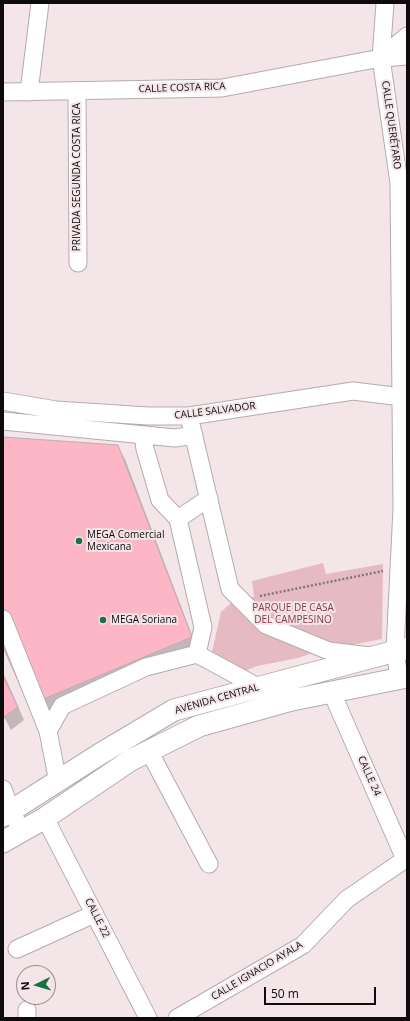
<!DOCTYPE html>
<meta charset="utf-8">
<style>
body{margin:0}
#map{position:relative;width:410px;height:1021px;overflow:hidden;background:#f3e5e8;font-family:"Open Sans",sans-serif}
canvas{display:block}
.frame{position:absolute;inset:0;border:4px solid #0f0a0b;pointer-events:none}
.north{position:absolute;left:16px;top:965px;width:40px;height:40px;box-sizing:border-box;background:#f3e5e8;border:1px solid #988d90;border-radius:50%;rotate:265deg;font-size:11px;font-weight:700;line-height:16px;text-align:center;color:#0f0a0b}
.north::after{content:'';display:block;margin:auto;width:14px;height:18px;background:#177145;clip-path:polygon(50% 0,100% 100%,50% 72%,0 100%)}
.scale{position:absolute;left:264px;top:987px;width:112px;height:18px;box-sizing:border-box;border:2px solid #0f0a0b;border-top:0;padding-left:5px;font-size:12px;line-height:14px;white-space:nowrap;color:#0f0a0b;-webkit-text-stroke:3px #f3e5e8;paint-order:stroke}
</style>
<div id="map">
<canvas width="410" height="1021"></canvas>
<div class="frame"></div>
<div class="north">N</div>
<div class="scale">50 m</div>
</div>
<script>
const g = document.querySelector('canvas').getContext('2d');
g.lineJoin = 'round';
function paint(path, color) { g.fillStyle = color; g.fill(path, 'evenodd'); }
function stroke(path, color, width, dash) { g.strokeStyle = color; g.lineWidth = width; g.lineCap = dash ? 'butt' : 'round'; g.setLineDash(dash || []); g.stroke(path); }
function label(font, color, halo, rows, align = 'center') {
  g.font = font + ' "Open Sans",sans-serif'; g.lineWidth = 4; g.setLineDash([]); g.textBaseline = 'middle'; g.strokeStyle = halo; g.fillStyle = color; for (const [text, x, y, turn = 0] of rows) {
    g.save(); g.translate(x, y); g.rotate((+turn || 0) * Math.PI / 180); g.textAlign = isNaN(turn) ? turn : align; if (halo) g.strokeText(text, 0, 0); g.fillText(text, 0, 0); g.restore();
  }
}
const green = new Path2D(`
 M 323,563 L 326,574 L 383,564 L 382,639 L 315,652 L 298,658 L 257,666 L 235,675 L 210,661 L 221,612 L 232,602 L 239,598 L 254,597 L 252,581 Z`);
const shadow = new Path2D(`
 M 3,438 L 117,446 L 125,459 L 198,651 L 37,717 L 3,645 Z
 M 3,672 L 24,720 L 11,730 L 3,715 Z`);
const building = new Path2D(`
 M 3,437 L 118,445 L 192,637 L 29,705 L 3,647 Z
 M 3,676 L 18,707 L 3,718 Z`);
const path = new Path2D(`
 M 260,596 L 383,571`);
const minor = new Path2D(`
 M 385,3 L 381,58 L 399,183 L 402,509 L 395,650 L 399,679
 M 381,58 L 407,36
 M 77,91 L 78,263
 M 3,92 L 222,88 L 381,58 L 407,56
 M 29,92 L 40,3
 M 3,401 L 56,410 L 148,416 L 189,416 L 353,391 L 402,397
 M 189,416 L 230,589 L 266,625 L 329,651 L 370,656
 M 3,421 L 175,438 L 194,435
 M 143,435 L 145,449 L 160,500 L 178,519 L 203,627 L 197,654
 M 178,519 L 209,498
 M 3,619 L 48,731
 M 332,693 L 405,859
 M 149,751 L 209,864
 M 58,782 L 48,731 L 62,706 L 146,667 L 197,654 L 258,687
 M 3,789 L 11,811 L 22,831
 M 45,818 L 148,1018
 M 17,949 L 94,914
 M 27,1018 L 27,1010
 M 177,1018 L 303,945 L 347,899 L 407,858`);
const major = new Path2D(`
 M 3,816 L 100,754 L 174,710 L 407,648
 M 3,842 L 45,818 L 131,760 L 199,726 L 292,700 L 407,677`);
const markers = [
 [79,541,4,"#177145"],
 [103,620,4,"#177145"]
];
const streetNames = [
 ["CALLE COSTA RICA",182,88,-2],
 ["CALLE QUERÉTARO",391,125,82],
 ["PRIVADA SEGUNDA COSTA RICA",77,177,-90],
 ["CALLE SALVADOR",215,411,-7],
 ["AVENIDA CENTRAL",217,699,-16],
 ["CALLE 24",369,776,66],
 ["CALLE 22",97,918,63],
 ["CALLE IGNACIO AYALA",257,971,-31]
];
const poiNames = [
 ["MEGA Comercial",87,535],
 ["Mexicana",87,547],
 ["MEGA Soriana",111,620]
];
const parkNames = [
 ["PARQUE DE CASA",293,608],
 ["DEL CAMPESINO",293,620]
];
paint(green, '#e6bac3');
paint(shadow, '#0003');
paint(building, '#fcb6c5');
stroke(building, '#bbadb0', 1);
stroke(minor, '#b7aaac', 19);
stroke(major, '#b7aaac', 23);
stroke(path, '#817779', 2.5, [2, 2]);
stroke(minor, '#fff', 17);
stroke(major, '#fff', 21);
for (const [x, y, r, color] of markers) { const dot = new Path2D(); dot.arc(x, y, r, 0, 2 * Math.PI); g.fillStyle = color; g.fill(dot); stroke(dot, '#f3e5e8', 1.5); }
label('10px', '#0f0a0b', '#f3e5e8', streetNames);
label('10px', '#0f0a0b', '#f3e5e8', poiNames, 'left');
label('10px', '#88374f', '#f3e5e8', parkNames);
</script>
